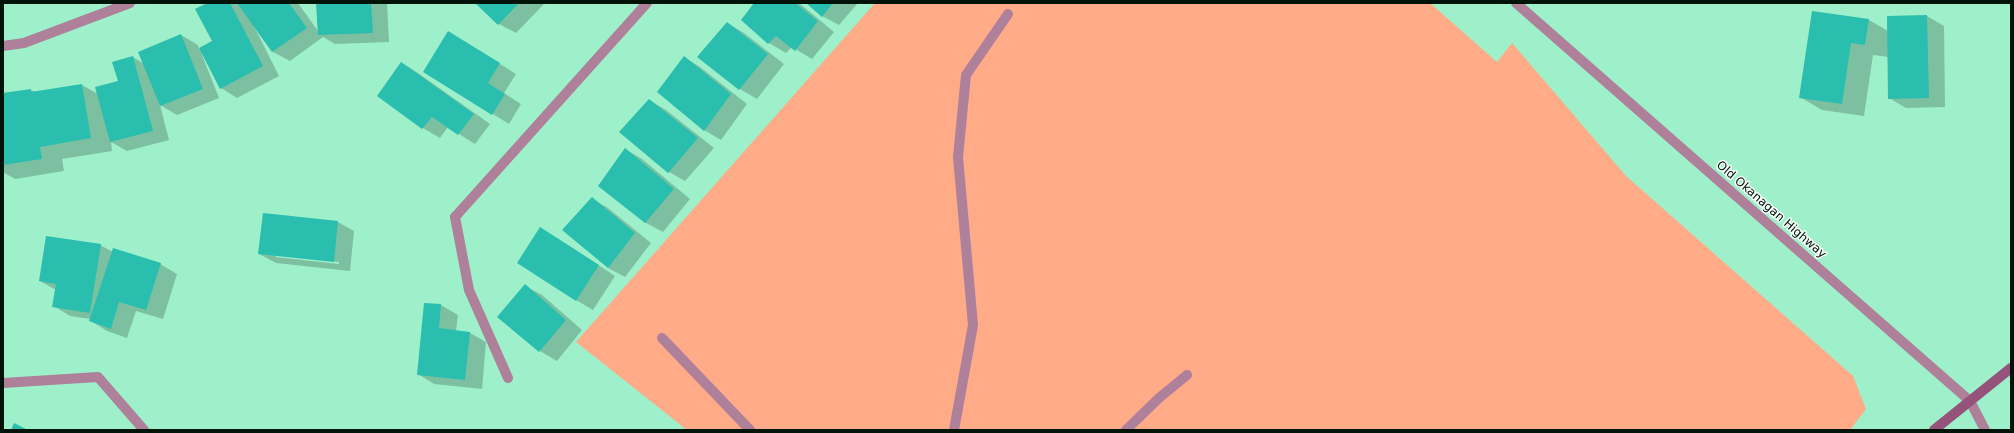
<!DOCTYPE html>
<style>
body{margin:0}
#map{position:relative;width:2014px;height:433px;overflow:hidden;background:#9df0ca;font-family:"DejaVu Sans",sans-serif}
canvas{display:block}
.frame{position:absolute;inset:0;border:4px solid #001309;pointer-events:none}
</style>
<div id="map">
<canvas width="2014" height="433"></canvas>
<div class="frame"></div>
</div>
<script>
const g = document.querySelector('canvas').getContext('2d');
g.lineJoin = 'round';
function paint(path, color) { g.fillStyle = color; g.fill(path, 'evenodd'); }
function stroke(path, color, width, dash) { g.strokeStyle = color; g.lineWidth = width; g.lineCap = dash ? 'butt' : 'round'; g.setLineDash(dash || []); g.stroke(path); }
function label(font, color, halo, rows, align = 'center') {
  g.font = font + ' "DejaVu Sans",sans-serif'; g.lineWidth = 3; g.setLineDash([]); g.textBaseline = 'middle'; g.strokeStyle = halo; g.fillStyle = color; for (const [text, x, y, turn = 0] of rows) {
    g.save(); g.translate(x, y); g.rotate((+turn || 0) * Math.PI / 180); g.textAlign = isNaN(turn) ? turn : align; if (halo) g.strokeText(text, 0, 0); g.fillText(text, 0, 0); g.restore();
  }
}
const green = new Path2D(`
 M 875,3 L 1430,3 L 1497,62 L 1512,43 L 1626,176 L 1853,376 L 1866,409 L 1850,430 L 687,430 L 576,342 Z`);
const shadow = new Path2D(`
 M 209,3 L 298,3 L 318,31 L 317,3 L 387,3 L 389,42 L 335,44 L 323,37 L 290,61 L 273,52 L 252,22 L 279,76 L 237,98 L 221,88 L 203,55 L 202,55 L 219,98 L 177,115 L 160,105 L 169,140 L 127,151 L 111,142 L 112,151 L 62,159 L 64,171 L 15,179 L 3,172 L 3,94 L 31,90 L 35,92 L 82,85 L 98,94 L 119,82 L 133,57 L 144,64 L 181,35 L 198,45 L 199,49 L 213,41 Z
 M 477,3 L 545,3 L 516,33 L 499,24 Z
 M 755,3 L 799,3 L 834,32 L 812,59 L 792,47 L 786,53 L 769,43 L 742,20 Z
 M 808,3 L 858,3 L 839,25 L 822,16 Z
 M 1927,16 L 1944,26 L 1945,107 L 1906,108 L 1889,98 L 1889,57 L 1873,55 L 1864,116 L 1822,110 L 1800,97 L 1869,20 L 1888,31 L 1888,17 Z
 M 727,23 L 744,33 L 784,64 L 757,99 L 740,89 L 698,56 Z
 M 465,42 L 516,74 L 504,93 L 521,104 L 509,124 L 424,71 Z
 M 684,57 L 700,67 L 747,104 L 721,140 L 704,130 Z
 M 402,63 L 418,73 L 490,124 L 475,144 L 448,127 L 440,138 L 423,128 L 378,96 Z
 M 649,100 L 666,110 L 714,148 L 685,181 L 669,172 Z
 M 625,149 L 642,159 L 690,199 L 663,232 L 646,223 L 599,185 Z
 M 592,199 L 608,208 L 651,243 L 625,277 L 608,268 Z
 M 338,222 L 354,231 L 350,271 L 276,263 L 259,254 ZM 276,255 L 339,262 L 339,264 L 276,257 Z
 M 557,238 L 615,276 L 593,310 L 576,300 Z
 M 100,245 L 113,252 L 160,264 L 177,274 L 163,319 L 136,311 L 127,338 L 107,331 L 91,321 L 91,319 L 70,316 L 54,306 L 56,290 L 40,281 Z
 M 525,286 L 542,295 L 582,330 L 557,361 L 540,351 L 498,317 Z
 M 425,304 L 441,305 L 458,315 L 456,331 L 470,333 L 486,342 L 482,389 L 434,384 L 418,374 Z`);
const building = new Path2D(`
 M 207,3 L 230,3 L 263,66 L 220,89 L 199,48 L 212,41 L 195,9 Z
 M 237,3 L 289,3 L 307,28 L 272,52 Z
 M 316,3 L 371,3 L 373,33 L 318,35 Z
 M 475,3 L 519,3 L 498,25 Z
 M 754,3 L 795,3 L 818,21 L 795,51 L 776,36 L 768,44 L 741,20 Z
 M 806,3 L 833,3 L 822,17 Z
 M 1812,11 L 1869,19 L 1865,45 L 1851,43 L 1842,104 L 1799,98 Z
 M 1927,15 L 1929,98 L 1888,99 L 1887,16 Z
 M 727,22 L 768,54 L 739,90 L 697,57 Z
 M 448,31 L 500,63 L 488,83 L 505,94 L 492,115 L 423,72 Z
 M 181,34 L 203,89 L 160,106 L 138,52 Z
 M 133,56 L 153,131 L 110,142 L 95,87 L 118,81 L 112,62 Z
 M 684,56 L 731,94 L 704,131 L 657,92 Z
 M 401,62 L 474,114 L 458,135 L 432,117 L 422,129 L 377,96 Z
 M 82,84 L 91,138 L 40,147 L 42,159 L 3,165 L 3,93 L 31,89 L 31,92 Z
 M 649,99 L 698,138 L 668,173 L 619,132 Z
 M 625,148 L 674,189 L 645,223 L 598,186 Z
 M 592,197 L 635,233 L 608,268 L 562,230 Z
 M 263,213 L 338,221 L 334,262 L 258,254 Z
 M 540,227 L 599,265 L 576,301 L 517,263 Z
 M 46,236 L 101,244 L 90,313 L 52,307 L 56,284 L 39,281 Z
 M 113,248 L 161,263 L 146,310 L 119,302 L 111,329 L 89,321 Z
 M 525,284 L 566,320 L 539,352 L 497,317 Z
 M 424,303 L 441,304 L 439,328 L 470,332 L 465,380 L 417,375 Z
 M 14,423 L 28,430 L 11,430 Z`);
const service = new Path2D(`
 M 455,217 L 469,290 L 508,378
 M 662,338 L 750,430
 M 1970,401 L 1985,430
 M 954,430 L 973,325 L 958,157 L 966,75 L 1008,14
 M 1126,430 L 1159,398 L 1187,375`);
const minor = new Path2D(`
 M 3,46 L 24,43 L 130,3
 M 455,217 L 647,3
 M 3,383 L 98,377 L 144,430`);
const tertiary = new Path2D(`
 M 1516,3 L 1970,401`);
const secondary = new Path2D(`
 M 1934,430 L 2011,368`);
const streetNames = [
 ["Old Okanagan Highway",1771,210,41]
];
paint(green, '#ffab88');
paint(shadow, '#0003');
paint(building, '#29beae');
stroke(service, '#ae809a', 10);
stroke(minor, '#ae809a', 10);
stroke(tertiary, '#ae809a', 10);
stroke(secondary, '#95537b', 10);
label('12px', '#001309', '#f7fefa', streetNames);
</script>
